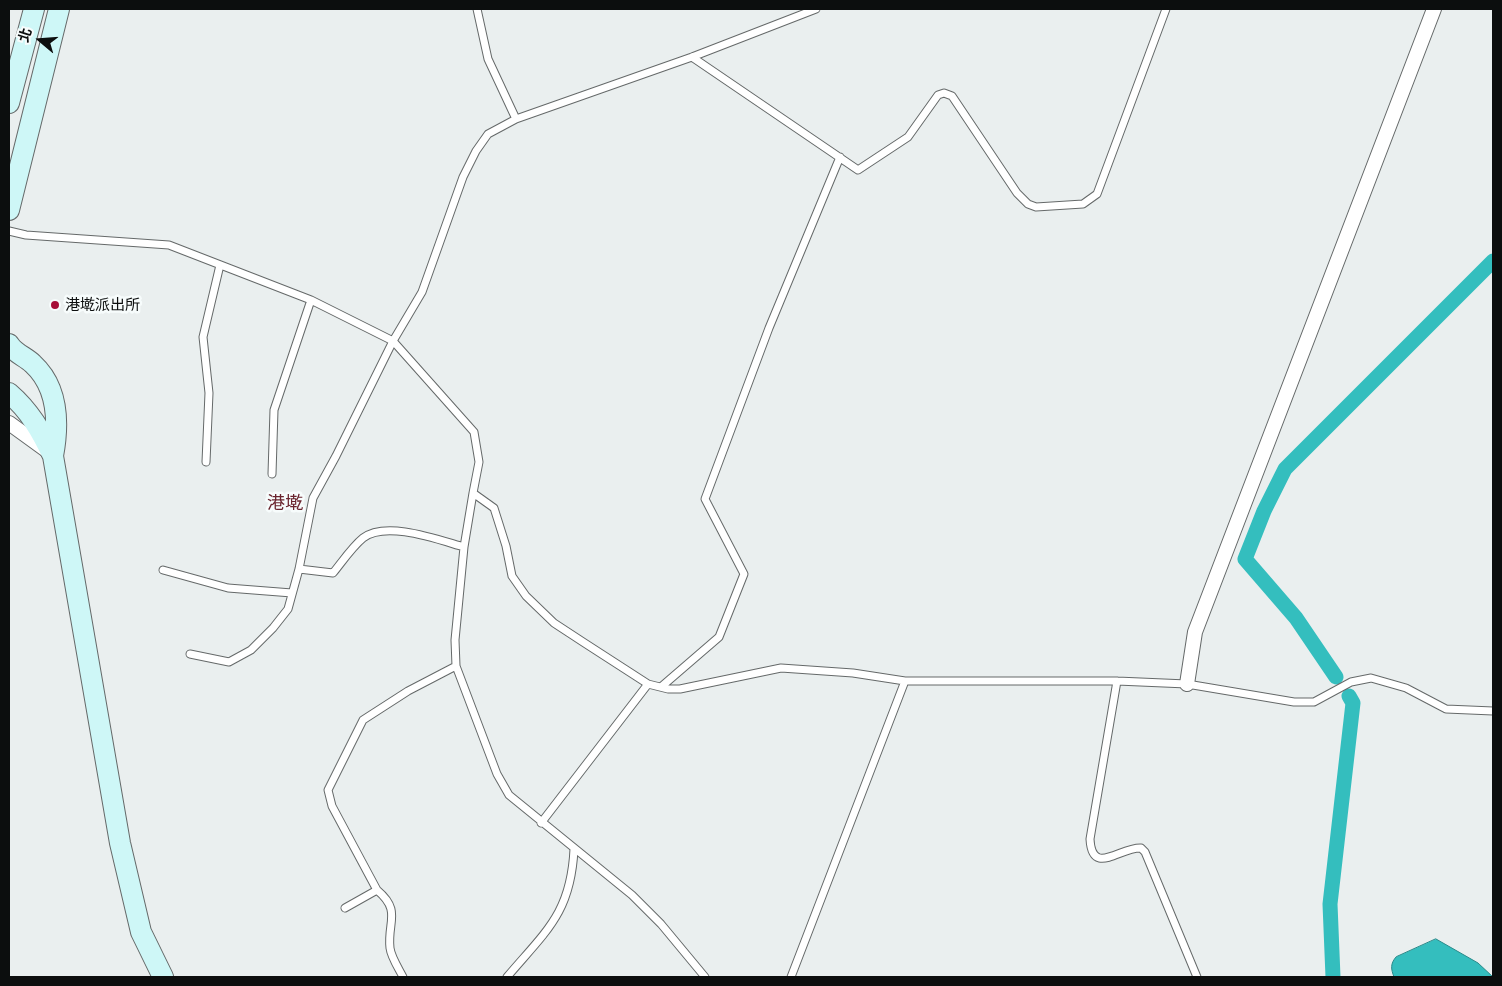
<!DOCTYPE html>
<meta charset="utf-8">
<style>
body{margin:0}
#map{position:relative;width:1502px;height:986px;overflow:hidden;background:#eaefef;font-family:"Alegreya Sans","Noto Sans TC",sans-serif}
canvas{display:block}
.frame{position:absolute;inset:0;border:10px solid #0c0e0e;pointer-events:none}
.north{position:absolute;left:15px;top:15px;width:50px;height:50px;-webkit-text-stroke:4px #f7fcfc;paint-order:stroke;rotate:288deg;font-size:14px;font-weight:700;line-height:20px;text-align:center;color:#0c0e0e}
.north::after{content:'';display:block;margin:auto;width:18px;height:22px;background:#0c0e0e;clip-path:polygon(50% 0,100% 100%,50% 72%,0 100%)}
</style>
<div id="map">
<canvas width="1502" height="986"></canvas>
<div class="frame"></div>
<div class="north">北</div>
</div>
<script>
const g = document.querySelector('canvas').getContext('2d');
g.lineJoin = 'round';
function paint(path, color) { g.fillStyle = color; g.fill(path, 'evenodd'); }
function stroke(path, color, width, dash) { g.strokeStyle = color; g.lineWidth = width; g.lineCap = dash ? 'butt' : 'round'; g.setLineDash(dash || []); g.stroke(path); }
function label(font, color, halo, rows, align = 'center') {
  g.font = font + ' "Alegreya Sans","Noto Sans TC",sans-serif'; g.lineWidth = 5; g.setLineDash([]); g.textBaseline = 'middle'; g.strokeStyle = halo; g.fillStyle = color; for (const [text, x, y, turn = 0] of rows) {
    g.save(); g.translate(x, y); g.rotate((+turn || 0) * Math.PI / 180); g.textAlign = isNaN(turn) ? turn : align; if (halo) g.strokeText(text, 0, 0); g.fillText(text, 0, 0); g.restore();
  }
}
const water = new Path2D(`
 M 1436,939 L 1478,963 L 1493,977 L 1394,977 C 1391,969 1390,964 1396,957 Z`);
const canal = new Path2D(`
 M 1336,677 L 1296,618 L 1245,559 L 1264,511 L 1285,469 L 1493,261
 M 1333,977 L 1330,904 L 1353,703 L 1349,696`);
const lane = new Path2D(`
 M 477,9 L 488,59 L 516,119
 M 692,57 L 858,170 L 908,137 L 938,95 L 944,93 L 952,96 L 1017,193 L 1028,204 L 1036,207 L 1083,204 L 1097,194 L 1166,9
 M 9,231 L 26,235 L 169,245 L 311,300 L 393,341 L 474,432 L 479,462 L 473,493 L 494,508 L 506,546 L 512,576 L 526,596 L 554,623 L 583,642 L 648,684 L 668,689 L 680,689 L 781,668 L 853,673 L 905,681 L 1117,681 L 1187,684 L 1294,702 L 1314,702 L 1351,682 L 1371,678 L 1406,688 L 1446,709 L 1493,711
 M 206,462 L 209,393 L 203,337 L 220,265
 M 272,474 L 274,410 L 311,300
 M 473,493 L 464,547 L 455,640 L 456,666 L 497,774 L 509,795 L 632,895 L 661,924 L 705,977
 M 299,569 L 333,573 C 342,562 352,547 363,538 C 386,520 439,540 464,547
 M 163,570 L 228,588 L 292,593
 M 190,654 L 229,662 L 251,650 L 273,628 L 288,609 L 299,569 L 313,498 L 336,456 L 393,341 L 422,292 L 463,177 L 476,151 L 488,134 L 516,119 L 692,57 L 816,9
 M 1117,681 L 1090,839 C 1092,877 1120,847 1141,848 L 1145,852 L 1197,977
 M 661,687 L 719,637 L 744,574 L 705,499 L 769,328 L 840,157
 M 541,823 L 648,684
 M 377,890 C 402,911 387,922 390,948 C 391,957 399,969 403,977
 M 345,908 L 377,890 L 332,806 L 328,790 L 363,720 L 408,691 L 456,666
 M 507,977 C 546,931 571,913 574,849
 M 791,977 L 905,681`);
const street = new Path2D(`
 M 9,423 L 49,452
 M 1187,684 L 1195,632 L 1434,9`);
const secondary = new Path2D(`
 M 9,103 L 34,9
 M 9,210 L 59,9
 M 9,344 C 14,353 26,357 33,364 C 59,388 59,424 53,456
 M 9,393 C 30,411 41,431 53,456 L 120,843 L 141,932 L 163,977`);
const markers = [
 [55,305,5,"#a70f38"]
];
const poiNames = [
 ["港墘派出所",65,305]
];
const quarterNames = [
 ["港墘",285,504]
];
paint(water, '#34bebe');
stroke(water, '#288989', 1);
stroke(canal, '#34bebe', 15);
stroke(lane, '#656969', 9);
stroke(street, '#656969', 16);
stroke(secondary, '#656969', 22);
stroke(lane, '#fff', 7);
stroke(street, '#fff', 14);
stroke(secondary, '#cef7f7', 20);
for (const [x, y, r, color] of markers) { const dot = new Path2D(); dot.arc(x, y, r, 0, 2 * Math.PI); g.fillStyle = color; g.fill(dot); stroke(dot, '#f7fcfc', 2); }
label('15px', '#0c0e0e', '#f7fcfc', poiNames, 'left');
label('18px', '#6a242e', '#f7fcfc', quarterNames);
</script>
